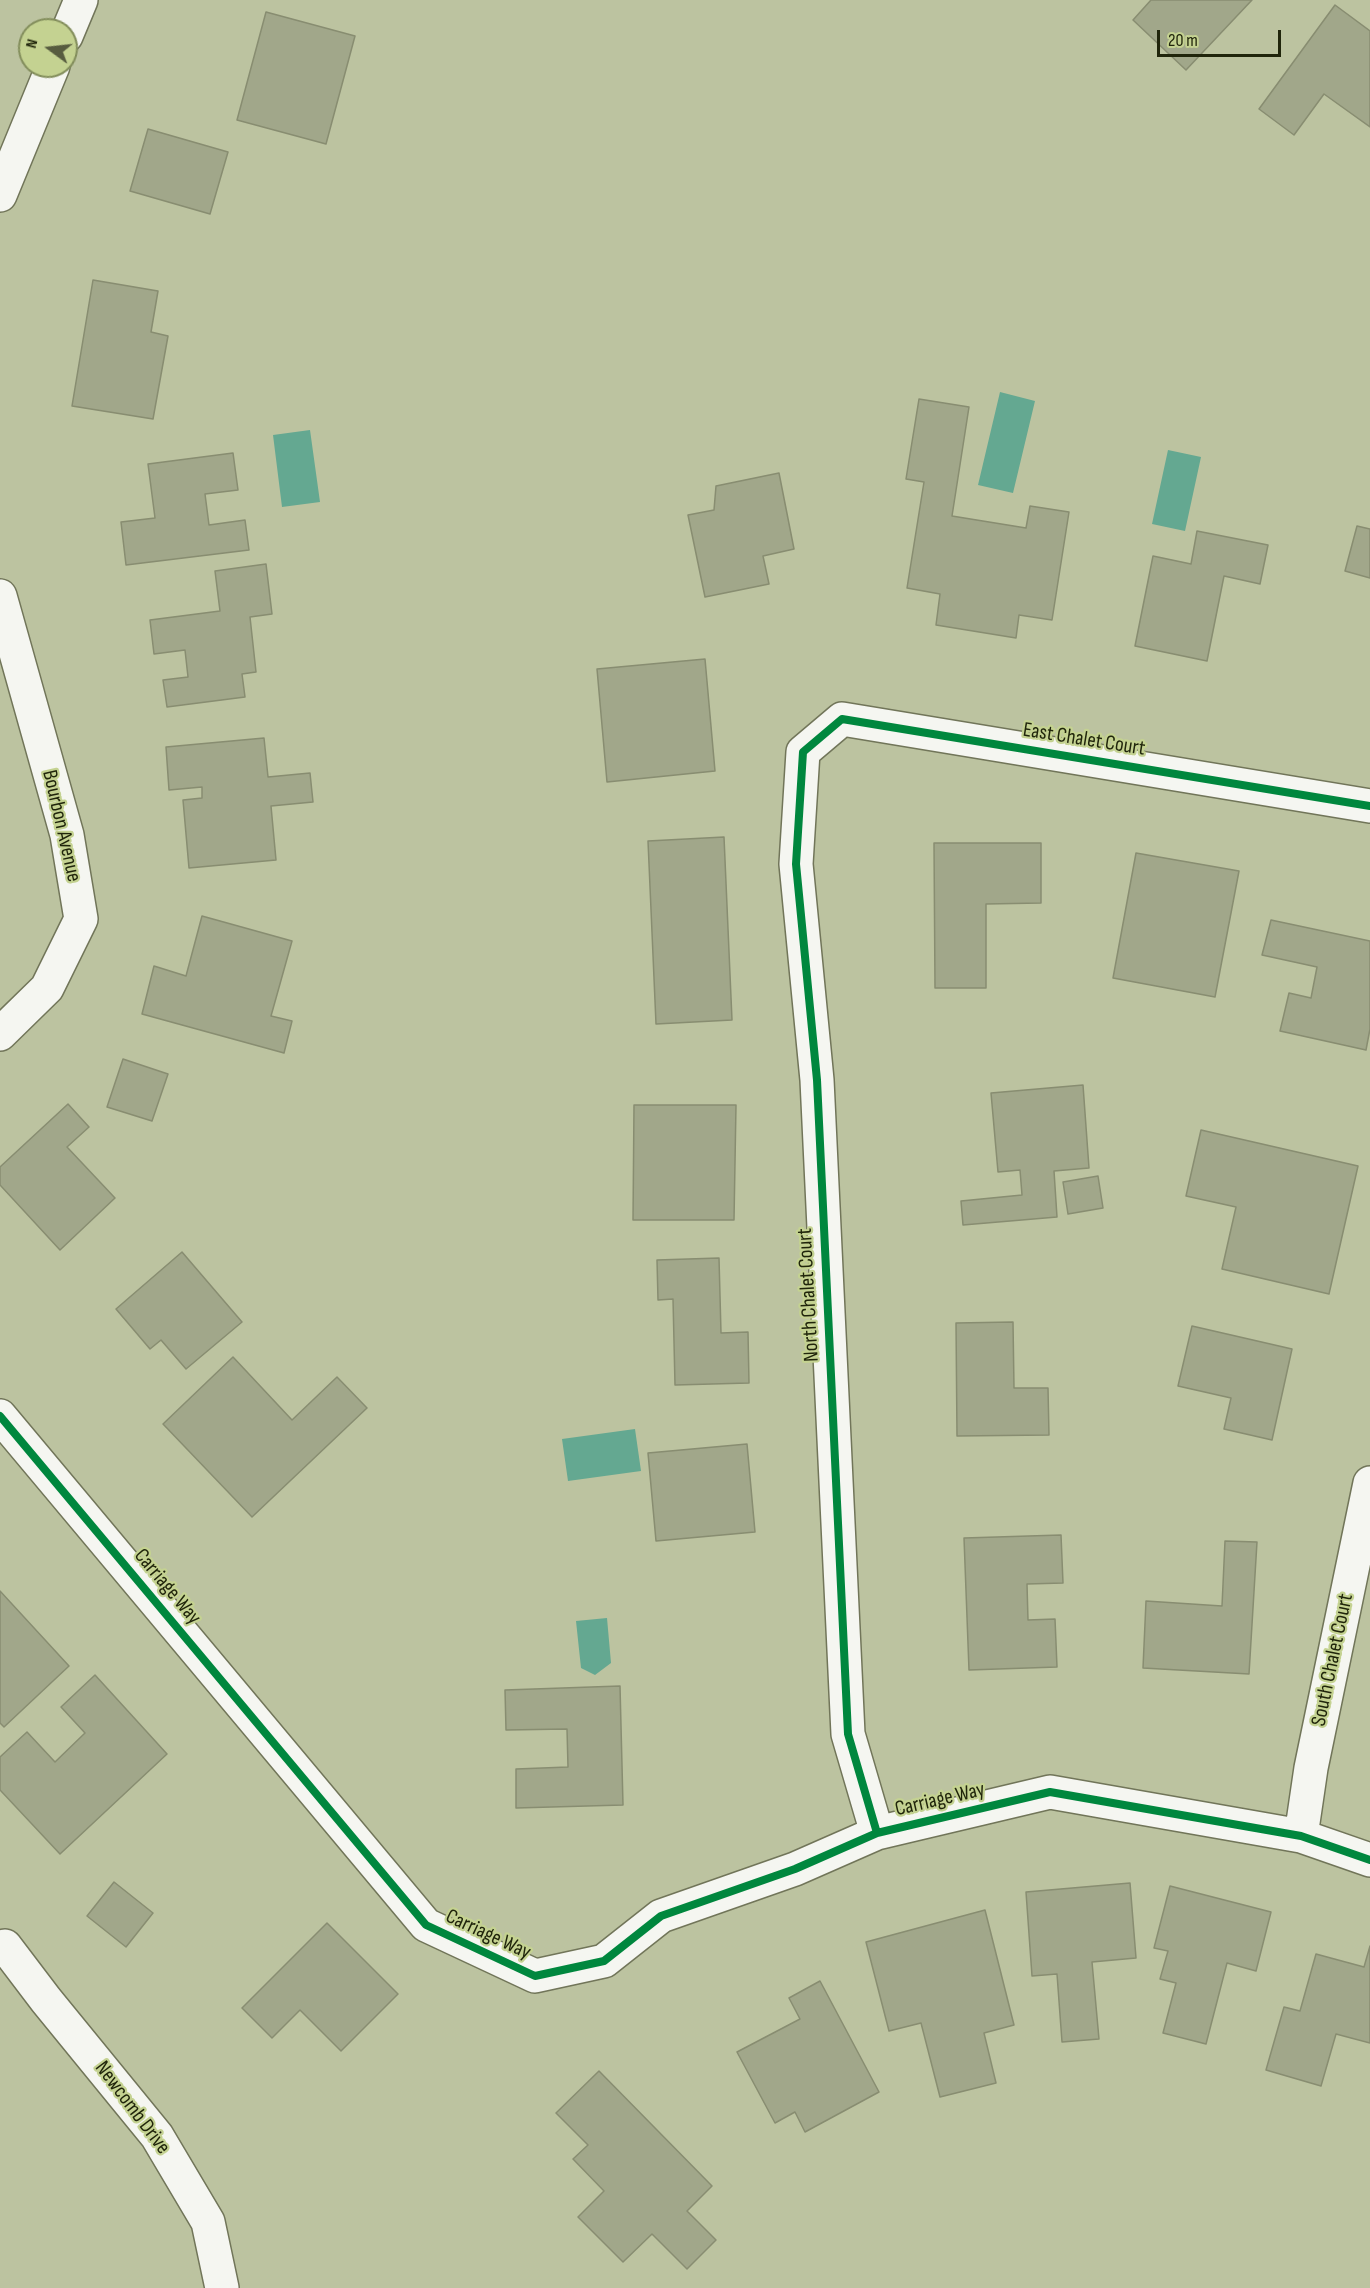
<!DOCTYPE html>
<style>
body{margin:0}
#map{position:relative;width:1370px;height:2288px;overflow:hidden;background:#bcc3a0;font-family:"Sofia Sans Condensed",sans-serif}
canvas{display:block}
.north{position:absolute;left:18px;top:18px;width:60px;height:60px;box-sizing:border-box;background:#c4d291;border:2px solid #828d5b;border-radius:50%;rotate:285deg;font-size:16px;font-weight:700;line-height:24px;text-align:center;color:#20250b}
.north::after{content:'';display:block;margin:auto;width:21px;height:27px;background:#575c3f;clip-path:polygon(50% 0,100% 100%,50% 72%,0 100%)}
.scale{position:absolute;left:1157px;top:30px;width:124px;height:27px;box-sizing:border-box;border:3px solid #20250b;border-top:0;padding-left:8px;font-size:18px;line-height:21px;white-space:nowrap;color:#20250b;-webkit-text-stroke:4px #c4d291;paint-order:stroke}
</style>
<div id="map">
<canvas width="1370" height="2288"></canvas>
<div class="north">N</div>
<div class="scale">20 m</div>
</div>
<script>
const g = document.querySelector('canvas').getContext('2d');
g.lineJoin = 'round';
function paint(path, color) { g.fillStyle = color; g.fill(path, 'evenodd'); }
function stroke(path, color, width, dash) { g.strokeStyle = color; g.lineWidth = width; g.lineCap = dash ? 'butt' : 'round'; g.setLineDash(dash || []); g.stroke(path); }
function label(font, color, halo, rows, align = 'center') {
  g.font = font + ' "Sofia Sans Condensed",sans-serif'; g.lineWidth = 4.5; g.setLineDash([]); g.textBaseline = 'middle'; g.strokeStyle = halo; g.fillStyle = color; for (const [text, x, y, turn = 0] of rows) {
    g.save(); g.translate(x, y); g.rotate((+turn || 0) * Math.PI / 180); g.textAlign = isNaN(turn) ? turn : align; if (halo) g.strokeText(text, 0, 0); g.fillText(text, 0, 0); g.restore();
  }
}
const water = new Path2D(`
 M 1000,392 L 1035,401 L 1013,493 L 978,485 Z
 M 310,430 L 320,502 L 282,507 L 273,435 Z
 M 1168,450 L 1201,457 L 1185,531 L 1152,524 Z
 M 635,1429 L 641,1471 L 568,1481 L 562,1439 Z
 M 607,1618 L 611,1663 L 595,1675 L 581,1668 L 576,1621 Z`);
const building = new Path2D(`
 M 1151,0 L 1252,0 L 1186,70 L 1133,20 Z
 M 1335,5 L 1370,31 L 1370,127 L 1324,94 L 1294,135 L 1259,109 Z
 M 266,12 L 355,36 L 326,144 L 237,120 Z
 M 148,129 L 228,152 L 210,214 L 130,191 Z
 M 93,280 L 158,291 L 151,332 L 168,336 L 153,419 L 72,406 Z
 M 919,399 L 969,407 L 952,516 L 1026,528 L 1030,506 L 1069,512 L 1052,620 L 1019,615 L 1016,638 L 936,625 L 940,594 L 907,588 L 924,482 L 906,479 Z
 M 233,453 L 238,490 L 205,494 L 209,525 L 245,520 L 249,550 L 126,565 L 121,522 L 155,518 L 148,464 Z
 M 779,473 L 794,549 L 763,556 L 769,584 L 705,597 L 688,515 L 714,510 L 716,486 Z
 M 1357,526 L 1370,529 L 1370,578 L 1345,571 Z
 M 1197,531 L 1268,545 L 1260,584 L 1224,576 L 1207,661 L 1135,646 L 1153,556 L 1191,564 Z
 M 266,564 L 272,614 L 250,617 L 256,672 L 242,674 L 245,697 L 167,707 L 163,680 L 188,677 L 185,650 L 154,654 L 150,620 L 220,611 L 215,571 Z
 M 705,659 L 715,771 L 607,782 L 597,669 Z
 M 264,738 L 268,777 L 310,773 L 313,802 L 271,806 L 276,860 L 189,868 L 183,800 L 202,798 L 202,787 L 169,790 L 166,747 Z
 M 724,837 L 732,1020 L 656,1024 L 648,841 Z
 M 934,843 L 1041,843 L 1041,903 L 986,904 L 986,988 L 935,988 Z
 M 1136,853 L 1239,871 L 1215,997 L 1113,978 Z
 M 202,916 L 292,941 L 271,1016 L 292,1021 L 284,1053 L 142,1014 L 154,966 L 186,976 Z
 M 1271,920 L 1370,941 L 1370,1029 L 1366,1050 L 1280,1031 L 1289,993 L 1311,998 L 1317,967 L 1262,955 Z
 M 123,1059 L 168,1074 L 152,1121 L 107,1107 Z
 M 1083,1085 L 1089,1168 L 1054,1171 L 1057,1217 L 963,1225 L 961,1201 L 1022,1195 L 1020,1170 L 998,1172 L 991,1093 Z
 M 68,1104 L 89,1127 L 67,1147 L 115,1198 L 60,1250 L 0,1185 L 0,1167 Z
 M 634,1105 L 736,1105 L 734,1220 L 633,1220 Z
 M 1201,1130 L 1358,1166 L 1329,1294 L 1222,1269 L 1236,1207 L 1186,1196 Z
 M 1098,1176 L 1103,1208 L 1068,1214 L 1063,1182 Z
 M 182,1252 L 242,1322 L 186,1369 L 161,1340 L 150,1349 L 116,1309 Z
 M 719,1258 L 721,1333 L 748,1332 L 749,1383 L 675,1385 L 673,1299 L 658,1300 L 657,1260 Z
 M 1013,1322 L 1014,1388 L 1048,1388 L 1049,1435 L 957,1436 L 956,1323 Z
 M 1192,1326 L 1292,1349 L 1272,1440 L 1224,1429 L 1231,1398 L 1178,1386 Z
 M 233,1357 L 292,1420 L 337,1377 L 367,1408 L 252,1517 L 163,1424 Z
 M 747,1444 L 755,1532 L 656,1541 L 648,1453 Z
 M 1061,1535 L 1063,1583 L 1027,1584 L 1028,1620 L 1055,1619 L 1057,1667 L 969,1670 L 964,1538 Z
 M 1225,1541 L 1257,1542 L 1249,1674 L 1143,1668 L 1146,1601 L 1222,1606 Z
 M 0,1591 L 69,1666 L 4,1727 L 0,1723 Z
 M 95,1675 L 167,1754 L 60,1854 L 0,1790 L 0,1757 L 27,1732 L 55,1762 L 85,1733 L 61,1707 Z
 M 620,1686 L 623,1805 L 516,1808 L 516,1769 L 568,1767 L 567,1729 L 506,1730 L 505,1690 Z
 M 114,1882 L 153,1913 L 126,1947 L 87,1916 Z
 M 1130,1883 L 1136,1958 L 1092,1962 L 1099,2039 L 1062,2042 L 1057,1974 L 1032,1976 L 1026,1892 Z
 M 1170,1886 L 1271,1912 L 1256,1971 L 1227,1963 L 1206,2044 L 1163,2033 L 1176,1983 L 1160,1979 L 1168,1951 L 1154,1948 Z
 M 985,1910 L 1014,2025 L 984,2033 L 996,2083 L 940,2097 L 921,2023 L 889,2031 L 866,1942 Z
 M 327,1923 L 398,1994 L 341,2051 L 300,2010 L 272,2038 L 242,2008 Z
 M 1370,1946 L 1370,2043 L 1336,2034 L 1321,2086 L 1266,2070 L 1284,2007 L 1300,2011 L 1316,1954 L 1364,1967 Z
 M 820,1981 L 879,2092 L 805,2132 L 795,2112 L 775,2123 L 737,2052 L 800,2019 L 789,1998 Z
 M 599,2071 L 712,2186 L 687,2211 L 716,2240 L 687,2269 L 652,2234 L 623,2262 L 578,2217 L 604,2191 L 573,2159 L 588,2145 L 556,2113 Z`);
const minor = new Path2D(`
 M 66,36 L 81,0
 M 0,195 L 53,66
 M 0,596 L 67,835 L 81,919 L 47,988 L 0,1034
 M 0,1416 L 426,1925 L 535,1976 L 604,1961 L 661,1916 L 795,1869 L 877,1833 L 1050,1792 L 1301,1836 L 1370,1860
 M 877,1833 L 848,1734 L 817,1080 L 796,864 L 803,752 L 842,719 L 1370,806
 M 1301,1836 L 1311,1768 L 1370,1483
 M 5,1946 L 46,2000 L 157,2136 L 208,2222 L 222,2288`);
const cycleway = new Path2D(`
 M 0,1416 L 426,1925 L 535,1976 L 604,1961 L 661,1916 L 795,1869 L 877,1833 L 1050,1792 L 1301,1836 L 1370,1860
 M 877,1833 L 848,1734 L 817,1080 L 796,864 L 803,752 L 842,719 L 1370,806`);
const streetNames = [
 ["East Chalet Court",1084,740,9],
 ["Bourbon Avenue",61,826,77],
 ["North Chalet Court",809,1295,-93],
 ["Carriage Way",167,1587,50],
 ["South Chalet Court",1333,1660,-78],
 ["Carriage Way",940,1800,-13],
 ["Carriage Way",488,1935,25],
 ["Newcomb Drive",132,2108,53]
];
paint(water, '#64a891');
paint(building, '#a1a78a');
stroke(building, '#888d71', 1.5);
stroke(minor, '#717559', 36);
stroke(minor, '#f5f6f1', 33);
stroke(cycleway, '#00873e', 8);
label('21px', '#20250b', '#c4d291', streetNames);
</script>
